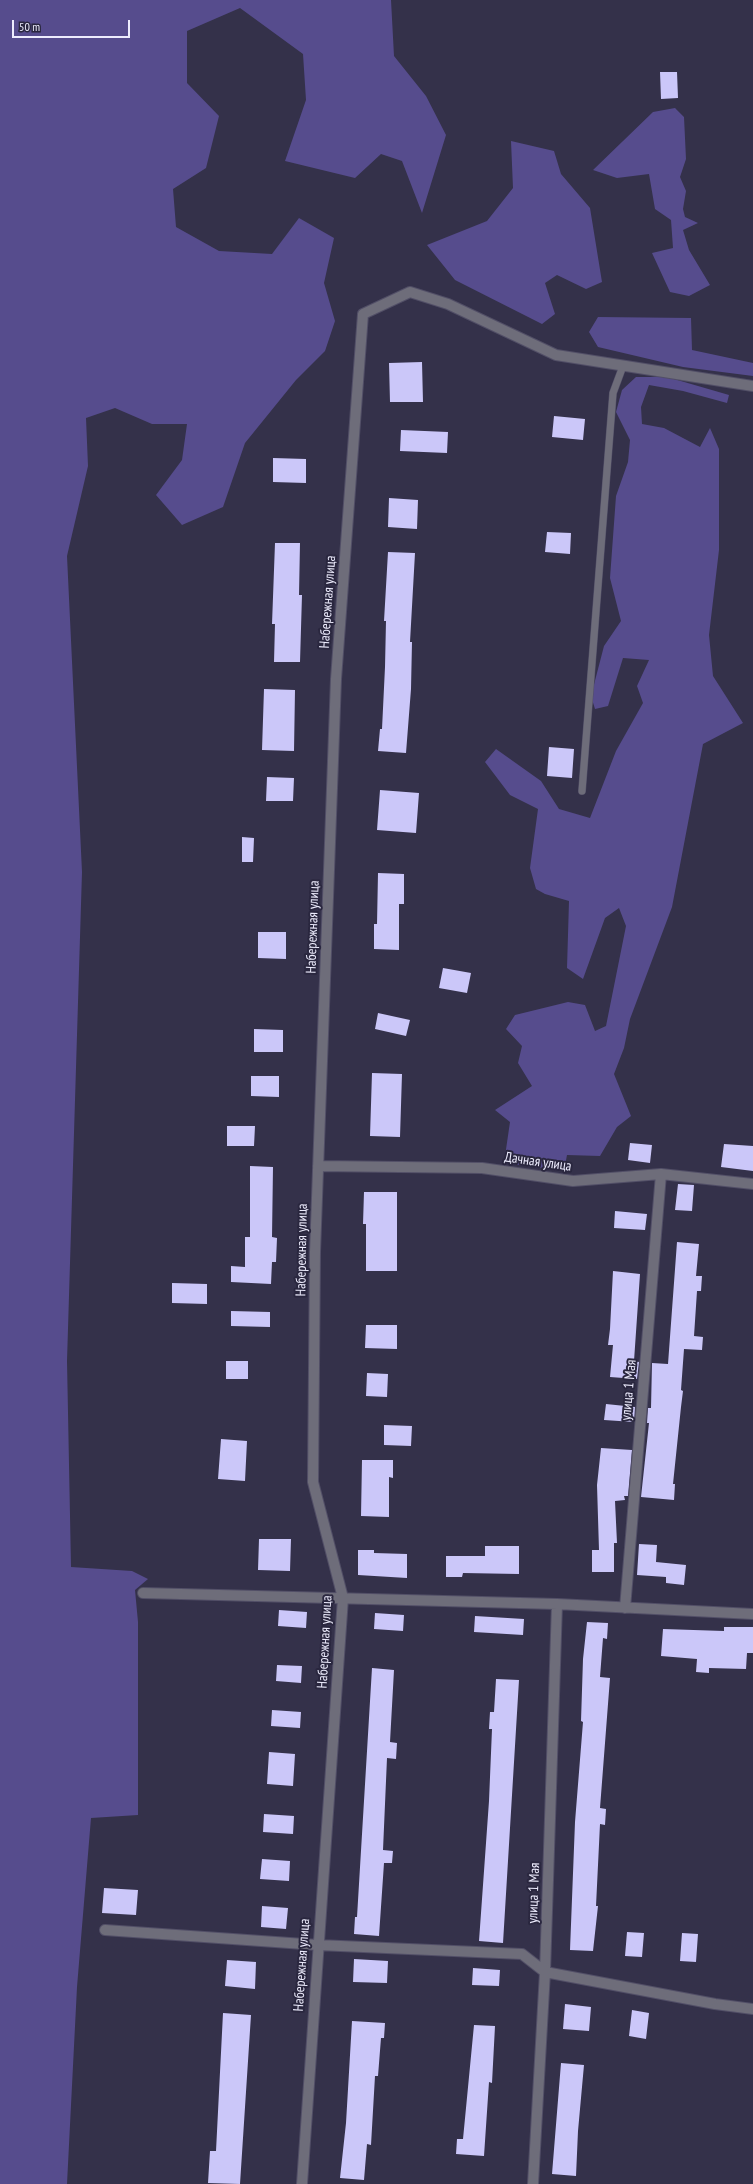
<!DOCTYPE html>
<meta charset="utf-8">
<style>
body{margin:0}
#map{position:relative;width:753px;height:2184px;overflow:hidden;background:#34314a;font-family:"PT Sans Narrow",sans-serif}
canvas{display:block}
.scale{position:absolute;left:12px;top:20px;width:118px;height:18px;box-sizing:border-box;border:2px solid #edecfd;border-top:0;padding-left:5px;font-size:12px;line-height:14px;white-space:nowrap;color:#edecfd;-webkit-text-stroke:3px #2a273f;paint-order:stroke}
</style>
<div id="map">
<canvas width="753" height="2184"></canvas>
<div class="scale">50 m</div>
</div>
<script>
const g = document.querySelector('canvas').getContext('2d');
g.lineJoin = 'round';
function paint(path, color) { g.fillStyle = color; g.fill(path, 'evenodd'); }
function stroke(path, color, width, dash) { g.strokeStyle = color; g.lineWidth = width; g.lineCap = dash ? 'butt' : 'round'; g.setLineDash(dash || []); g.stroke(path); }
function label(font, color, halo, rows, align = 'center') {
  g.font = font + ' "PT Sans Narrow",sans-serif'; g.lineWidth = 4; g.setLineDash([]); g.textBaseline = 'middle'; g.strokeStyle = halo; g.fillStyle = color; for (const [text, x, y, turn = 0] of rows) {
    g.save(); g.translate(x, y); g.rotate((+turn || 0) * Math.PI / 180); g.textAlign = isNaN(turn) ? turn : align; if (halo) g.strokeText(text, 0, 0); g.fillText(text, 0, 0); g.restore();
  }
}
const green = new Path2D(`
 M 0,0 L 391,0 L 394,56 L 426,96 L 446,135 L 422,213 L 402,161 L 381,154 L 355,178 L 285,161 L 306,100 L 303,54 L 240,8 L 187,31 L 187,83 L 219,116 L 206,168 L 173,189 L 176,227 L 219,251 L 272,254 L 299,218 L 334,238 L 324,283 L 335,321 L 325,351 L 296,380 L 245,443 L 223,507 L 182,525 L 156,495 L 182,460 L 187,424 L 152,424 L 115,408 L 86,418 L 88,466 L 67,556 L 82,872 L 67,1361 L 71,1567 L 132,1571 L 148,1579 L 135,1590 L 138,1622 L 138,1815 L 91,1818 L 77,1987 L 67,2184 L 0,2184 Z
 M 675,108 L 684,117 L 686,159 L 680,177 L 686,191 L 683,209 L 685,217 L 698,223 L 683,230 L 689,250 L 710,285 L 689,296 L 670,292 L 652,253 L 673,248 L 671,220 L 655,209 L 649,174 L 617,178 L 593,170 L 653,112 Z
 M 511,141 L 554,151 L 561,174 L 590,208 L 602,282 L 586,289 L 557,275 L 545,283 L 555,314 L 542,324 L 455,280 L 427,245 L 487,221 L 513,188 Z
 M 598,317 L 691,318 L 692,350 L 753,363 L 753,376 L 683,367 L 598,347 L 589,332 Z
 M 636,377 L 667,377 L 729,395 L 727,403 L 683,391 L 649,385 L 641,407 L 642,424 L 664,428 L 700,447 L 710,428 L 719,449 L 719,550 L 709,635 L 713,676 L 743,723 L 703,744 L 672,907 L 630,1019 L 624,1048 L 614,1074 L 631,1116 L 617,1127 L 600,1156 L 567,1155 L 564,1171 L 504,1163 L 510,1122 L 495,1110 L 532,1086 L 518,1063 L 522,1046 L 506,1029 L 515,1015 L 568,1002 L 585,1005 L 595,1031 L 606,1026 L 626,926 L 619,908 L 605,918 L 583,979 L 567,968 L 569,901 L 545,894 L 536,889 L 530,868 L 538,809 L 510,795 L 485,762 L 496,749 L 541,781 L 559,809 L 590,818 L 616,751 L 643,703 L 637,686 L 649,660 L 623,658 L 608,706 L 595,709 L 591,696 L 604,646 L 621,621 L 610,578 L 616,496 L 628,462 L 630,440 L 616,412 L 622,390 Z`);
const building = new Path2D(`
 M 660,72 L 677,72 L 678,98 L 661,99 Z
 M 422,362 L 423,402 L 390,402 L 389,363 Z
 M 554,416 L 585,419 L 583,440 L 552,437 Z
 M 401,430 L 448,432 L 447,453 L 400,451 Z
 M 273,458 L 306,459 L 306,483 L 273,482 Z
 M 389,498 L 418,500 L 417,529 L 388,527 Z
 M 547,532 L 571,533 L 570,554 L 545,552 Z
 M 275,543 L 300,543 L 299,595 L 302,595 L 300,662 L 274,662 L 275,624 L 272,624 Z
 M 388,552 L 415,553 L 410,642 L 412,642 L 411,689 L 406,753 L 378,751 L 380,729 L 382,729 L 385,667 L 386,621 L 384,621 Z
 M 264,689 L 295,690 L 294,751 L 262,750 Z
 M 549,747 L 574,749 L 572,778 L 547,776 Z
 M 267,777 L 294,778 L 293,801 L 266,801 Z
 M 380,790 L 419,793 L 416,833 L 377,830 Z
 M 242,837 L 254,838 L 253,862 L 242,862 Z
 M 378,873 L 404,874 L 404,904 L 399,904 L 399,950 L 374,949 L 374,924 L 377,924 Z
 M 258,932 L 286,932 L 286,959 L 258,958 Z
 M 443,968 L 471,973 L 467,993 L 439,988 Z
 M 378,1013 L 410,1020 L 406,1036 L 375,1029 Z
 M 254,1029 L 283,1030 L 283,1052 L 254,1052 Z
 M 372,1073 L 402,1074 L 400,1137 L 370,1136 Z
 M 251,1076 L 279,1076 L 279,1097 L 251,1096 Z
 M 227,1126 L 255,1126 L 254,1146 L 227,1146 Z
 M 630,1143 L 652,1145 L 650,1163 L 628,1160 Z
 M 724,1144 L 753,1146 L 753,1171 L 721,1167 Z
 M 250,1166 L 273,1167 L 272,1237 L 277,1238 L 276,1262 L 272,1262 L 271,1284 L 231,1282 L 231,1266 L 245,1267 L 245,1237 L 250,1237 Z
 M 678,1184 L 694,1185 L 692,1211 L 675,1210 Z
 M 364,1192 L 397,1192 L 397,1271 L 366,1271 L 366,1224 L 363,1224 Z
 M 615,1211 L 647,1214 L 645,1230 L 614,1228 Z
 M 677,1242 L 699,1244 L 696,1276 L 702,1276 L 701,1291 L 697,1291 L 694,1336 L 703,1337 L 702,1350 L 684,1349 L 681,1390 L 683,1391 L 681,1407 L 673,1484 L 675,1484 L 674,1500 L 641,1497 L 649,1423 L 647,1423 L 648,1408 L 651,1408 L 652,1363 L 668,1364 Z
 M 613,1271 L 640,1274 L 634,1361 L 639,1362 L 637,1379 L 610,1377 L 613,1345 L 608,1345 L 610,1329 Z
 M 172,1283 L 207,1284 L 207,1304 L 172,1303 Z
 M 231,1311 L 270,1312 L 270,1327 L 231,1326 Z
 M 366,1325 L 397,1325 L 397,1349 L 365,1348 Z
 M 226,1361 L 248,1361 L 248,1379 L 226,1379 Z
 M 367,1373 L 388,1374 L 387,1397 L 366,1396 Z
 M 606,1404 L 635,1407 L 634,1422 L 604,1420 Z
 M 384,1425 L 412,1426 L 411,1446 L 384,1445 Z
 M 221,1439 L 247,1441 L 245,1481 L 218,1479 Z
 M 601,1448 L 632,1450 L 628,1496 L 624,1496 L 625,1500 L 615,1501 L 617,1543 L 614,1543 L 614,1572 L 592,1572 L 592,1550 L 599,1550 L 597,1485 Z
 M 362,1460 L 393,1460 L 393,1478 L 389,1477 L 389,1517 L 361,1516 Z
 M 259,1539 L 291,1539 L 290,1571 L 258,1570 Z
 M 639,1544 L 657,1545 L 656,1562 L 686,1565 L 684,1585 L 666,1583 L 666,1577 L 637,1575 Z
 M 485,1546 L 519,1546 L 519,1574 L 463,1573 L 462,1577 L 446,1577 L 446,1556 L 485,1556 Z
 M 358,1550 L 374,1550 L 374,1553 L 407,1554 L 407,1578 L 358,1575 Z
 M 279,1610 L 307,1612 L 306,1628 L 278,1626 Z
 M 375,1613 L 404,1615 L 403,1631 L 374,1629 Z
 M 475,1616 L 524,1619 L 523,1635 L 474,1632 Z
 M 587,1622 L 608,1623 L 607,1639 L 603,1638 L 600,1677 L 610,1678 L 600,1808 L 606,1809 L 605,1825 L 600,1824 L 596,1906 L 598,1906 L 593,1951 L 570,1950 L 575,1822 L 583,1722 L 581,1721 L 583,1659 Z
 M 724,1627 L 753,1627 L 753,1653 L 747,1653 L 746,1669 L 709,1668 L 709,1673 L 696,1672 L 697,1659 L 661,1656 L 663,1629 L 724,1631 Z
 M 277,1665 L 302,1666 L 301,1683 L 276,1681 Z
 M 372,1668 L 394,1670 L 390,1742 L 397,1743 L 396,1759 L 387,1758 L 383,1850 L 393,1851 L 392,1863 L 384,1863 L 379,1936 L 354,1934 L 355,1917 L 357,1917 Z
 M 496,1679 L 519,1680 L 503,1943 L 479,1941 L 489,1801 L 492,1729 L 489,1729 L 490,1712 L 494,1712 Z
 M 272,1710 L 301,1712 L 300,1728 L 271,1726 Z
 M 269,1752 L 295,1754 L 293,1786 L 267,1784 Z
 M 264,1814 L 294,1816 L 293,1834 L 263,1832 Z
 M 262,1859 L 290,1861 L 289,1881 L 260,1879 Z
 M 104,1888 L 138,1890 L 136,1915 L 102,1913 Z
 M 262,1906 L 288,1908 L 286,1929 L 261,1927 Z
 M 627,1932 L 644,1933 L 642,1957 L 625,1956 Z
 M 682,1933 L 698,1934 L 696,1962 L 680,1961 Z
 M 354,1959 L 388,1961 L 387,1983 L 353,1982 Z
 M 227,1960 L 256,1962 L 255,1989 L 225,1986 Z
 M 473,1968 L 500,1970 L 499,1986 L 472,1985 Z
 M 565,2004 L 591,2007 L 589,2031 L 563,2029 Z
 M 632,2010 L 649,2013 L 646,2039 L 629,2036 Z
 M 223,2013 L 251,2015 L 240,2184 L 208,2183 L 210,2151 L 216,2151 Z
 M 352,2021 L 385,2023 L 384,2038 L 381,2038 L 378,2076 L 375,2076 L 371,2145 L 367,2144 L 364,2180 L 340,2178 L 346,2123 Z
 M 474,2025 L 495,2026 L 492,2083 L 489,2082 L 484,2156 L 456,2154 L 457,2139 L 463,2139 Z
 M 561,2063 L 584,2065 L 578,2131 L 576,2176 L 552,2174 Z`);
const service = new Path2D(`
 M 582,791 L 613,393 L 623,366`);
const minor = new Path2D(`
 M 318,1166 L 482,1168 L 573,1181 L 661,1174 L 753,1184
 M 143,1593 L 557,1604 L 753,1614
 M 625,1608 L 661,1174
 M 105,1930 L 318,1945 L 522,1954 L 545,1972 L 715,2004 L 753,2009
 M 302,2184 L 343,1598 L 313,1482 L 315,1252 L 336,679 L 363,314 L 410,292 L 448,304 L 556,355 L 753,386
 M 533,2184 L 545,1972 L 557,1604`);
const streetNames = [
 ["Набережная улица",328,602,-86],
 ["Набережная улица",313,927,-88],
 ["Дачная улица",538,1162,8],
 ["Набережная улица",302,1250,-89],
 ["улица 1 Мая",629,1390,-85],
 ["Набережная улица",325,1642,-87],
 ["улица 1 Мая",534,1893,-88],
 ["Набережная улица",302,1965,-86]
];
paint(green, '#564c8d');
paint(building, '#cbc7f9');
stroke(service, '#524f67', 8);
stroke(minor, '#524f67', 12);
stroke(service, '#6e6d7a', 7);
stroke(minor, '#6e6d7a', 10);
label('14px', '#edecfd', '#2a273f', streetNames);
</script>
